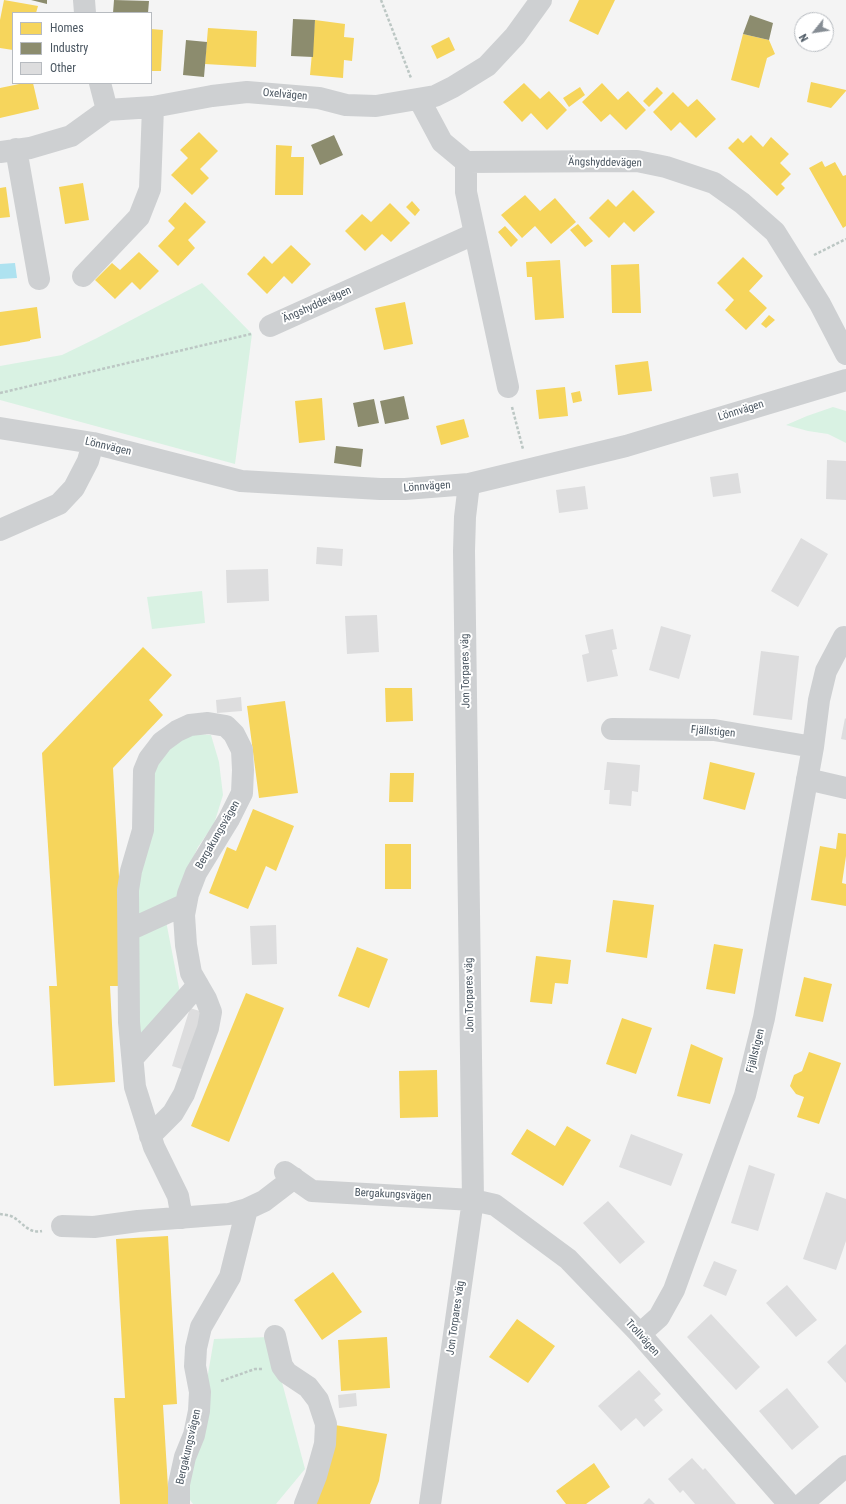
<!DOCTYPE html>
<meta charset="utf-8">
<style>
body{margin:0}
#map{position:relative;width:846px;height:1504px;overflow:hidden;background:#f4f4f4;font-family:"Roboto Condensed",sans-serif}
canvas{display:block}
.legend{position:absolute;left:12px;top:12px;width:140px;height:72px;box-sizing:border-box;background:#fff;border:1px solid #b7bbc0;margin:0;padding:5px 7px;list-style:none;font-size:12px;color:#4a5661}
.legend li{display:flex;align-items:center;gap:8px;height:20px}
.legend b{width:20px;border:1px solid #b7bbc0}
.north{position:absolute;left:794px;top:12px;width:40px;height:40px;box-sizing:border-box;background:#fff;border:1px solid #b7bbc0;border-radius:50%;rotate:240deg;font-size:11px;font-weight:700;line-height:16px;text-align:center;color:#4a5661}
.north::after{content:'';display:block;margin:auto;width:14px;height:18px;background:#868d94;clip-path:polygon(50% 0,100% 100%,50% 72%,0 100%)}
</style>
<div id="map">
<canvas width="846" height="1504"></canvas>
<ul class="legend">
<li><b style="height:11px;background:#f6d55c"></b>Homes</li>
<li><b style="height:11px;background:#8c8c6e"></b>Industry</li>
<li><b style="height:11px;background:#ddddde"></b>Other</li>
</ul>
<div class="north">N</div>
</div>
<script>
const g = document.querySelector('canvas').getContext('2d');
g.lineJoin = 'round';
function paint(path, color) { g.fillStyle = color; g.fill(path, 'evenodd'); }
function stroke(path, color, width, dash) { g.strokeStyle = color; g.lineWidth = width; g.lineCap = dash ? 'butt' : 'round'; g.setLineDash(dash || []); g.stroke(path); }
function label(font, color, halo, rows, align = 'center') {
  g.font = font + ' "Roboto Condensed",sans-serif'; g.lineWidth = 4; g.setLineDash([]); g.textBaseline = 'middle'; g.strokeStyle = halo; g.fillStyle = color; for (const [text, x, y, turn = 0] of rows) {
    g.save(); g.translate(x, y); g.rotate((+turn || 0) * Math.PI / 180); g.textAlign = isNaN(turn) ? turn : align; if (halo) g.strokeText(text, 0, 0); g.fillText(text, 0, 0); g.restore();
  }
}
const green = new Path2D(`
 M 202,283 L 252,334 L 235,464 L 0,400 L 0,366 L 62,355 L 97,338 Z
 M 833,407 L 846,411 L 846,443 L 828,434 L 808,431 L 786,425 L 807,416 Z
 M 202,591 L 205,623 L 152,629 L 147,597 Z
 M 185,733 L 211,735 L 219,762 L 223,795 L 214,824 L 198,847 L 185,877 L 178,903 L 134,921 L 155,760 Z
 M 166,921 L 180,993 L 139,1040 L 133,938 Z
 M 270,1337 L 305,1469 L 276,1504 L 193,1504 L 187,1496 L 214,1339 Z`);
const water = new Path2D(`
 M 15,263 L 17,278 L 0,279 L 0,264 Z`);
const homes = new Path2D(`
 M 4,0 L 38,6 L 36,13 L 13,13 L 13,50 L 0,48 L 0,20 Z
 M 579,0 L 615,0 L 598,35 L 569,21 Z
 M 315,20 L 345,24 L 344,37 L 354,38 L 352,61 L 344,60 L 343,78 L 310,75 Z
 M 208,28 L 257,31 L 256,67 L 205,64 Z
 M 151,29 L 163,30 L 161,71 L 151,71 Z
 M 743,34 L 769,40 L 775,54 L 767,58 L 759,88 L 731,80 Z
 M 449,37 L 455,50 L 437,59 L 431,46 Z
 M 811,82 L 846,90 L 846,91 L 831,108 L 807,102 Z
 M 24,83 L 33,83 L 39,109 L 0,118 L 0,88 Z
 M 524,83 L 540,99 L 549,91 L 567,110 L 547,130 L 531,113 L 522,122 L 503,102 Z
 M 602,83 L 618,100 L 628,91 L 646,110 L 626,130 L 610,114 L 601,122 L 582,102 Z
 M 580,87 L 585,95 L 569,107 L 563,98 Z
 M 657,87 L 663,93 L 649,107 L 643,101 Z
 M 673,92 L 688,107 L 697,99 L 716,119 L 696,138 L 680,122 L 671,131 L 653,112 Z
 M 199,132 L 218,151 L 200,169 L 209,178 L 192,195 L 171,175 L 188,158 L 180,150 Z
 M 751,135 L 763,147 L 771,137 L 789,154 L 780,163 L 791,174 L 781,184 L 785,188 L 777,196 L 728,148 L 738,138 L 743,143 Z
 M 276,145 L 292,146 L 291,157 L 304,157 L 303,195 L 275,195 Z
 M 822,161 L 825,167 L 835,162 L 843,176 L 846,175 L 846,226 L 843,228 L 809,168 Z
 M 83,183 L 89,220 L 65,224 L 59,187 Z
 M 6,187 L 10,217 L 0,218 L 0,188 Z
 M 633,190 L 655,212 L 634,232 L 624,222 L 609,238 L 589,218 L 608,199 L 616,207 Z
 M 525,195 L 540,211 L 555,198 L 576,222 L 551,244 L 535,226 L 522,238 L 501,215 Z
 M 412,201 L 420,210 L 415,216 L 406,207 Z
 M 185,202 L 206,222 L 188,240 L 195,248 L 178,266 L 158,246 L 175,228 L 168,221 Z
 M 390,203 L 410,223 L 391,242 L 382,234 L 365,251 L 345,231 L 362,214 L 371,222 Z
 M 578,224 L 593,241 L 585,247 L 570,230 Z
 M 505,226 L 518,240 L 511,247 L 498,232 Z
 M 291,245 L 311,264 L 292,284 L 284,276 L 267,294 L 247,274 L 264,256 L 272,264 Z
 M 139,252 L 159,271 L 140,290 L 132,282 L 115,299 L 95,280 L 112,263 L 120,270 Z
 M 743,257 L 763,276 L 749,291 L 767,308 L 746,330 L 725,310 L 734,300 L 717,283 Z
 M 560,260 L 564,318 L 535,320 L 532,277 L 527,277 L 526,262 Z
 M 639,264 L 641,313 L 612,313 L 611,265 Z
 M 405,302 L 413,344 L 384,350 L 375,308 Z
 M 37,307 L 41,338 L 30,340 L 30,341 L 0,346 L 0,312 Z
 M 769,315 L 775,320 L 766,328 L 761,324 Z
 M 648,361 L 652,391 L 618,395 L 615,365 Z
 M 565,387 L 568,416 L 539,419 L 536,390 Z
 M 580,391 L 582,401 L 573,403 L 571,393 Z
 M 322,398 L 325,440 L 299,443 L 295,401 Z
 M 464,419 L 469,437 L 441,445 L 436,426 Z
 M 143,647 L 172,675 L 149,700 L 163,715 L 113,768 L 125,986 L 110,986 L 115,1082 L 54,1086 L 49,986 L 57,986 L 42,753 Z
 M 385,688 L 412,688 L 413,721 L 386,722 Z
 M 285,701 L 298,793 L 259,798 L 247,706 Z
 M 710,762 L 755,773 L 745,810 L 703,799 Z
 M 390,773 L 414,773 L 413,802 L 389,802 Z
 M 253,809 L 294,826 L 276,871 L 266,866 L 248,909 L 209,893 L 227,847 L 236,851 Z
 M 838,833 L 846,834 L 846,856 L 842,883 L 846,884 L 846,906 L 811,900 L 820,846 L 836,849 Z
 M 385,844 L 411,844 L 411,889 L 385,889 Z
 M 613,900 L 654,905 L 647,958 L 606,952 Z
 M 714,944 L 743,949 L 735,994 L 706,989 Z
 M 357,947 L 388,959 L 369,1008 L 338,996 Z
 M 536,956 L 571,960 L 568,984 L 555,983 L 552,1004 L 530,1002 Z
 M 804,977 L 832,984 L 823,1022 L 795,1016 Z
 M 246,993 L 284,1008 L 229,1142 L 191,1126 Z
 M 622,1018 L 652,1028 L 636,1074 L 606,1064 Z
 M 691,1044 L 723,1058 L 710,1104 L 677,1096 Z
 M 809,1052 L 841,1063 L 819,1124 L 797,1117 L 804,1097 L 796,1094 L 790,1086 L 794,1075 L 802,1071 Z
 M 437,1070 L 438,1117 L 400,1118 L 399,1071 Z
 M 567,1126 L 591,1140 L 563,1186 L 511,1154 L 527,1129 L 555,1146 Z
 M 168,1236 L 177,1404 L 163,1405 L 169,1504 L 120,1504 L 114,1398 L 125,1398 L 116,1239 Z
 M 333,1272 L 362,1312 L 322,1340 L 294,1300 Z
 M 517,1319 L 555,1346 L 528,1383 L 489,1357 Z
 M 387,1337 L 390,1388 L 341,1391 L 338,1340 Z
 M 335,1425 L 387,1434 L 379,1481 L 370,1504 L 314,1504 Z
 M 594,1463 L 610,1487 L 586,1504 L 566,1504 L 556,1491 Z`);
const industry = new Path2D(`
 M 31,0 L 47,0 L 47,4 Z
 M 114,0 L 149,1 L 148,13 L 113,13 Z
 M 750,15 L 773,23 L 769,40 L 743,34 Z
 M 293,19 L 315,20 L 313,57 L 291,56 Z
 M 186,40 L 207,42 L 204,77 L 183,75 Z
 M 334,135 L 343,155 L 320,165 L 311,145 Z
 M 404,396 L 409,419 L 385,424 L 380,401 Z
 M 374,399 L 379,423 L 358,427 L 353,403 Z
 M 336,446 L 363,449 L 361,467 L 334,463 Z`);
const building = new Path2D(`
 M 827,460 L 846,461 L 846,500 L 826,499 Z
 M 738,473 L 741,493 L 713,497 L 710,477 Z
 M 585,486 L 588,509 L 559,513 L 556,490 Z
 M 801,538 L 828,554 L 798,607 L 771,591 Z
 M 317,547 L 343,549 L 342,566 L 316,564 Z
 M 268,569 L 269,601 L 227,603 L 226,570 Z
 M 377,615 L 379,652 L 347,654 L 345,616 Z
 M 661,626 L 691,635 L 679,679 L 649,670 Z
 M 613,629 L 617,649 L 612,650 L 618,676 L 587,682 L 582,655 L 589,653 L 585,635 Z
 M 761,651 L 799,656 L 792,720 L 753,715 Z
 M 241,697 L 242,711 L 217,713 L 216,700 Z
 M 845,718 L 846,719 L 846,740 L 841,739 Z
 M 607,762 L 640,765 L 638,792 L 632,791 L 631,806 L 609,804 L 610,790 L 604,790 Z
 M 276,925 L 277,964 L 252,965 L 250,926 Z
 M 190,1008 L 206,1013 L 188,1071 L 172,1066 Z
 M 631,1134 L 683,1154 L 671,1186 L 619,1167 Z
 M 749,1165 L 775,1174 L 758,1231 L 731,1223 Z
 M 826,1192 L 846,1199 L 846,1241 L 836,1270 L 803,1259 Z
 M 608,1201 L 645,1242 L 620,1264 L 583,1223 Z
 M 714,1261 L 737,1270 L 726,1296 L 703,1286 Z
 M 787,1285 L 817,1320 L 796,1337 L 766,1303 Z
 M 711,1314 L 760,1367 L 736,1390 L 687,1337 Z
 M 846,1344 L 846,1383 L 827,1362 Z
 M 639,1370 L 661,1394 L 654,1400 L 663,1410 L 644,1427 L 636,1418 L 621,1431 L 598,1406 Z
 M 787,1388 L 819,1427 L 792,1450 L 759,1411 Z
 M 356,1393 L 357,1406 L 339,1408 L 338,1395 Z
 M 692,1458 L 703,1470 L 705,1468 L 736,1504 L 695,1504 L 683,1490 L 680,1493 L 668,1479 Z
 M 649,1498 L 655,1504 L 643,1504 Z`);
const path = new Path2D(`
 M 381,0 L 411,78
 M 814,255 L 846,239
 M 0,393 L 251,334
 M 512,407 L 523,449
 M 0,1214 C 4,1215 10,1215 13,1217 C 23,1223 29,1234 42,1231
 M 221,1381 L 255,1369 L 262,1369`);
const minor = new Path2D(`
 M 84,0 L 85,13
 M 100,83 L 107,110
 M 419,99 L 442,142 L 466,162 L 637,161 L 666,167 L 714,183 L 742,203 L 775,232 L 820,304 L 846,354
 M 16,149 L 39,279
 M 0,152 L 30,148 L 71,136 L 107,110 L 153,107 L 212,96 L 247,92 L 319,98 L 346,105 L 376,106 L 435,96 L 453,87 L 487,66 L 515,36 L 541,0
 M 466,162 L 466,192 L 508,387
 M 83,276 L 139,217 L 150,189 L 153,107
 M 270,326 L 474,234
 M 0,428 L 93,443 L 241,481 L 380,489 L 405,489 L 469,484 L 626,446 L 846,380
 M 0,530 L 59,504 L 74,488 L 88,461 L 93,443
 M 612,729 L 714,730 L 813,747
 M 807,779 L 846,788
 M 129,930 L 186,904
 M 133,1058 L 198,985
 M 150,1136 L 173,1113 L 184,1094 L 208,1028 L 211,1012 L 206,999 L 191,973 L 186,945 L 184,915 L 188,894 L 196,873 L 229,819 L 242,793 L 243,770 L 242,750 L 234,734 L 226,726 L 208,723 L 190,725 L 177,731 L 162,742 L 149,759 L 144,771 L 143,830 L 131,871 L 128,890 L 129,1022 L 135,1087 L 154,1147 L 178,1196 L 182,1218
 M 285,1172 L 312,1191 L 473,1200 L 495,1205 L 568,1259 L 640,1334 L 789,1504
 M 62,1226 L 94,1227 L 138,1221 L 229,1214 L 247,1209 L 264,1201 L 294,1178
 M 640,1334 L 659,1317 L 674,1290 L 745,1095 L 764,1018 L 813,747 L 819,700 L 826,671 L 844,637
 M 275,1336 L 282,1366 L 287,1373 L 308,1387 L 318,1400 L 326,1424 L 325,1444 L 316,1476 L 305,1504
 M 179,1504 L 179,1484 L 185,1457 L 194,1435 L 199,1411 L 200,1392 L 195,1366 L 196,1348 L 201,1327 L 230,1277 L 247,1209
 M 430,1504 L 473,1200 L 464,551 L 465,517 L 469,484
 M 802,1504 L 846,1466`);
const streetNames = [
 ["Oxelvägen",285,95,5],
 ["Ängshyddevägen",605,163,1],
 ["Ängshyddevägen",317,305,-24],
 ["Lönnvägen",741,411,-17],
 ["Lönnvägen",108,447,13],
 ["Lönnvägen",427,487,-4],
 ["Jon Torpares väg",466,671,-91],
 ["Fjällstigen",713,732,5],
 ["Bergakungsvägen",218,835,-60],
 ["Jon Torpares väg",470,995,-91],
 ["Fjällstigen",756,1051,-76],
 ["Bergakungsvägen",393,1195,3],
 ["Jon Torpares väg",456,1318,-82],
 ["Trollvägen",642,1338,48],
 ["Bergakungsvägen",189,1447,-77]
];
paint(green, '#d9f2e3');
paint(water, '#aee2f0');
paint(homes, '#f6d55c');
paint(industry, '#8c8c6e');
paint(building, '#ddddde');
stroke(path, '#bcc7c4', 2.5, [3, 2]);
stroke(minor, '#ced0d2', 22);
label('11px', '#4a5661', '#fff', streetNames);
</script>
